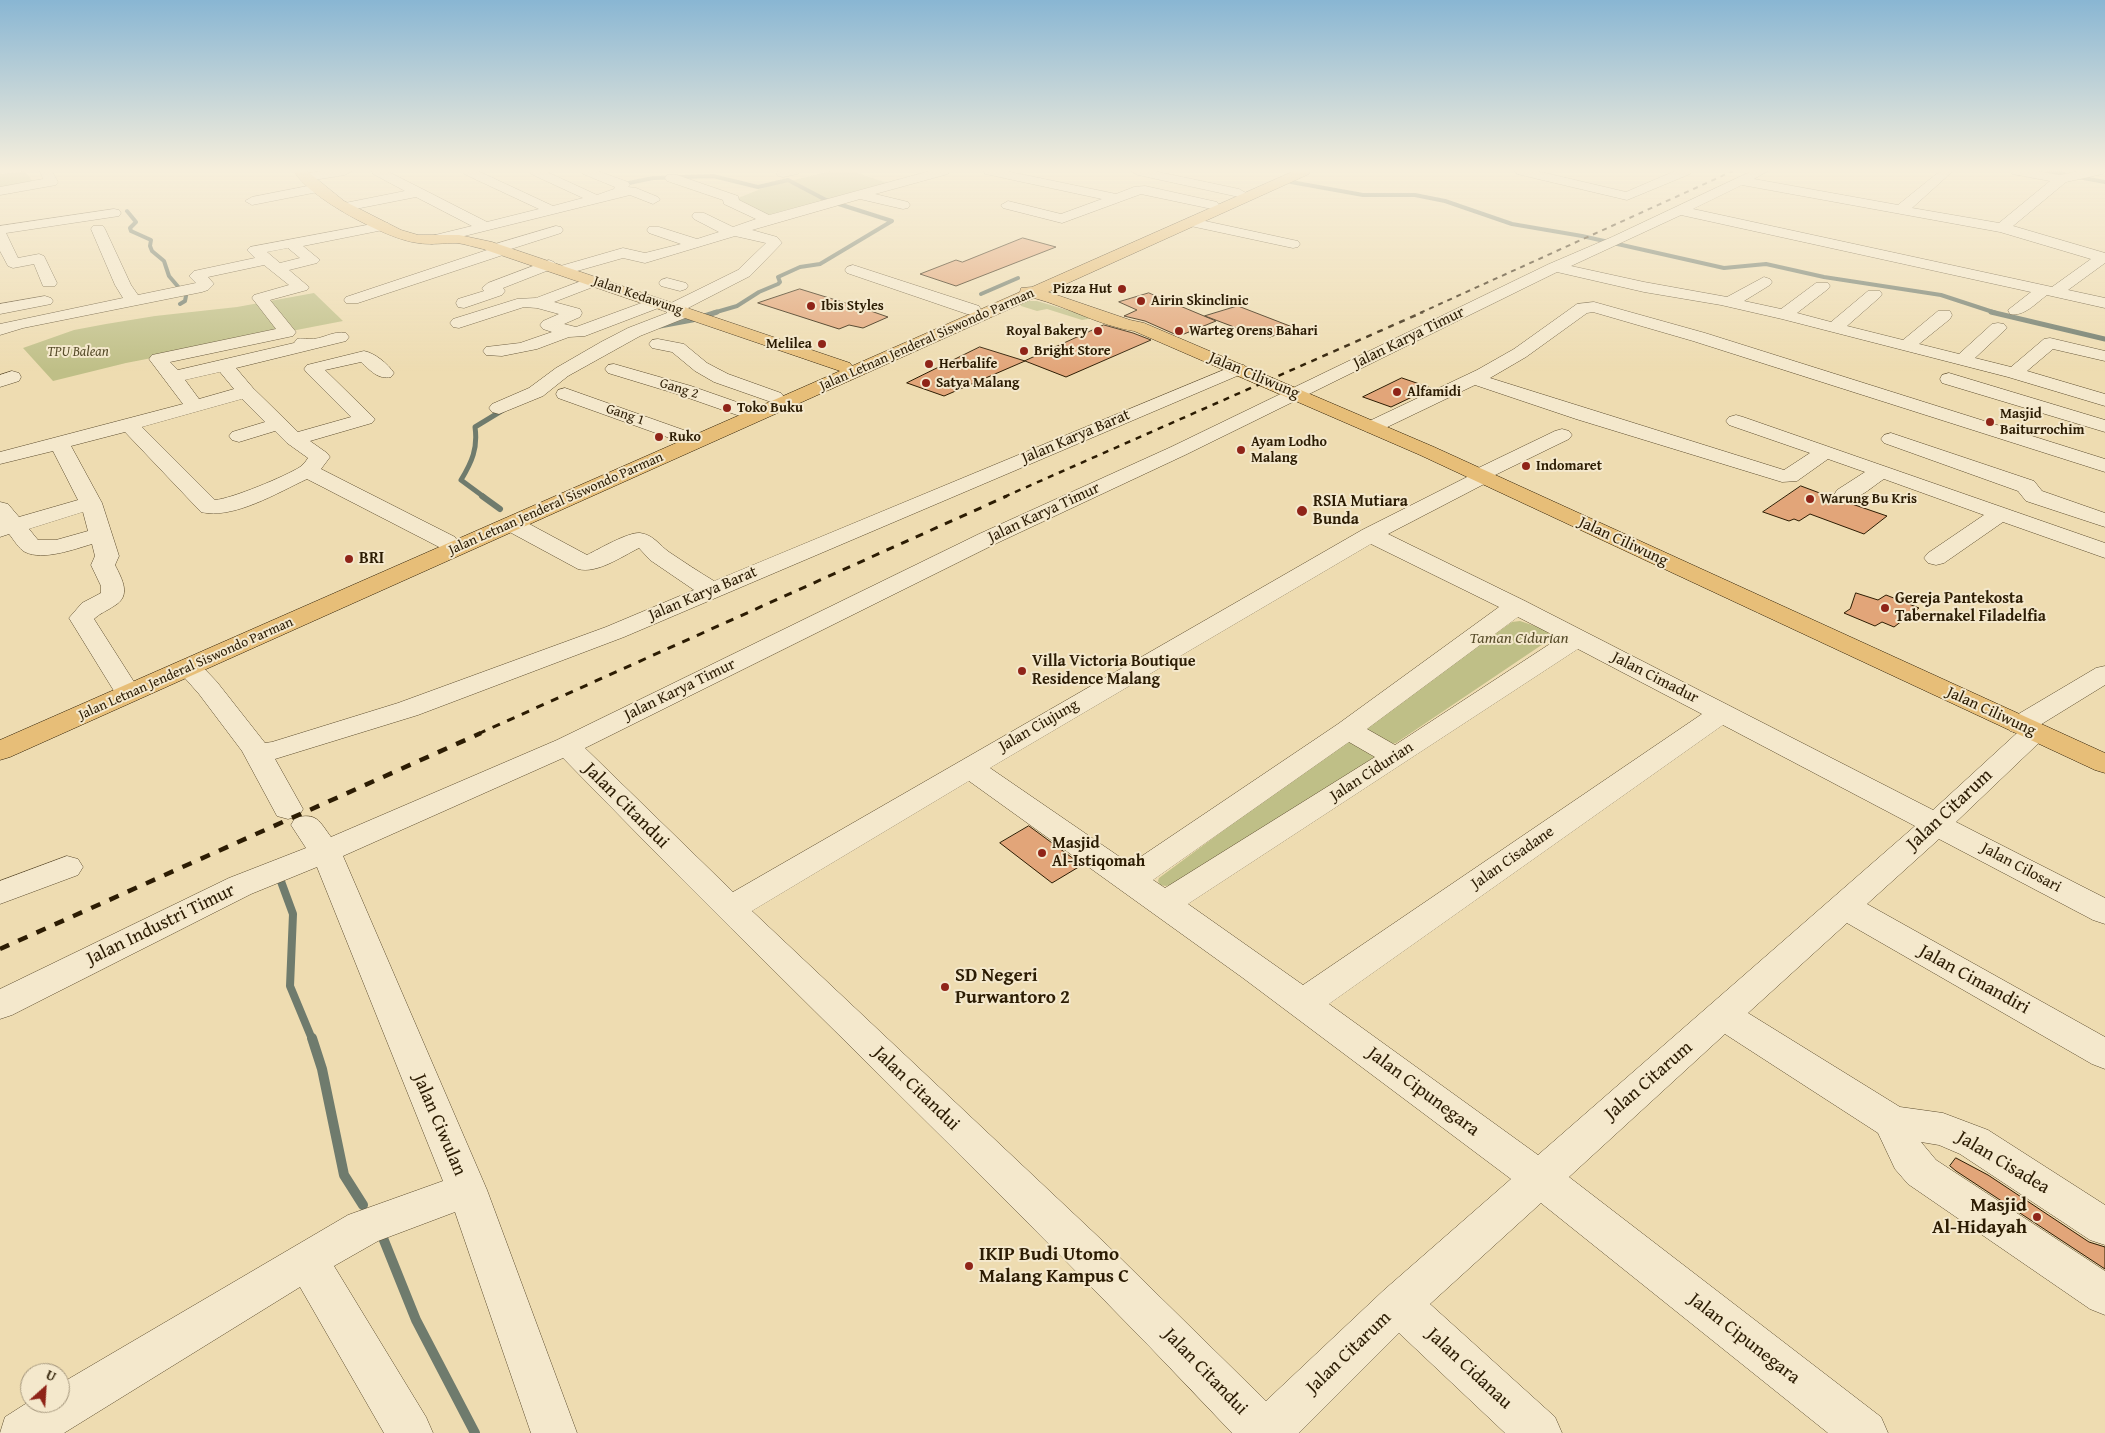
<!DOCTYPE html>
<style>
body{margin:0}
#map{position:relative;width:2105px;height:1433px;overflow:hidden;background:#eedcb1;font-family:"Gentium Book Plus",serif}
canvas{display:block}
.north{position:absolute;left:20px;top:1363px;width:50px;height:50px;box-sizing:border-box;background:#f4e8cc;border:1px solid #a4967c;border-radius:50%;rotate:26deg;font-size:14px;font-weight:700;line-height:20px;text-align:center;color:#2c1c03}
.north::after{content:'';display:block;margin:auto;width:18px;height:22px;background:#8f2418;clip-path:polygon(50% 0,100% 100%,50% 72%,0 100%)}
</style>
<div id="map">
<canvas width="2105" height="1433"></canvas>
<div class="north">U</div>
</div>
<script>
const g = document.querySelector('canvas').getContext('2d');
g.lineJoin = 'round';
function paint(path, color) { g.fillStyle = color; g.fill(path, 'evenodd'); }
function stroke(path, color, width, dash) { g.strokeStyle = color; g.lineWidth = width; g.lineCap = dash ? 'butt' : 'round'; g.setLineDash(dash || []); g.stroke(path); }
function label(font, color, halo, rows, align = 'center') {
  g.font = font + ' "Gentium Book Plus",serif'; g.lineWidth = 4; g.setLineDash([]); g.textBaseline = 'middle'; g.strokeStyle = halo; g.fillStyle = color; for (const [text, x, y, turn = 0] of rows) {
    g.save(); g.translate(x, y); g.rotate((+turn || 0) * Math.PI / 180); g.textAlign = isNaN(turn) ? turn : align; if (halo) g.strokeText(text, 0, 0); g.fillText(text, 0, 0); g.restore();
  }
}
const green = new Path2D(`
 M 25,171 L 34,183 L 0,189 L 0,174 Z
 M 831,171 L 852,171 L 893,185 L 768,218 L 731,201 L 765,187 Z
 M 314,293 L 343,321 L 126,363 L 53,381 L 23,348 L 74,330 L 106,324 L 155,316 L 237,307 Z
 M 1025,301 L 1037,301 L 1094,318 L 1082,320 L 1047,309 L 1037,311 L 1021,306 L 1020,302 Z
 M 1520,621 L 1544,629 L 1550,635 L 1549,640 L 1396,743 L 1391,744 L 1367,732 L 1366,725 L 1512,622 Z
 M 1348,741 L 1375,757 L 1174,884 L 1166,886 L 1160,885 L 1158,881 L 1159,878 L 1343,742 Z`);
const streamFar4 = new Path2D(`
 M 2048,171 L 2064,174
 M 2078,177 L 2105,182
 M 1291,182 L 1363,195 L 1415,195 L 1445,201 L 1512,224 L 1582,236 L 1724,268 L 1766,264 L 1824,277 L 1941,295 L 1996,313
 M 624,184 L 653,178 L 713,176 L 758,187 L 788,180 L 826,200 L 892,221 L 820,264 L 800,267 L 778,277 L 780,282 L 778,284 L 759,292 L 737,306 L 713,313
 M 127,211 L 136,222 L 130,228 L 131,231 L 151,240 L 150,246 L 152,251 L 164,261 L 169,276 L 186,296 L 185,301 L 180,304
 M 981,294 L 1018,278`);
const streamFar3 = new Path2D(`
 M 1991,312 L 2105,339
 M 660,326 L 692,320 L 717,312
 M 484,497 L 461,480 C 472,462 478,448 475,427 L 503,410`);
const streamFar2 = new Path2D(`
 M 482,496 L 500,509`);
const streamFar1 = new Path2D(`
 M 279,876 L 293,914 L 290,986 L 312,1039`);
const stream = new Path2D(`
 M 312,1038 L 322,1069 L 344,1175 L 363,1205
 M 381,1233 L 416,1320 L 475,1433`);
const building = new Path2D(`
 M 1023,238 L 1056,247 L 956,286 L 920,274 L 956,260 L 962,262 Z
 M 800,289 L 865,309 L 888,317 L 863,328 L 849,325 L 839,329 L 758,303 Z
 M 1149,293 L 1216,321 L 1179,336 L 1145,321 L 1124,316 L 1137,310 L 1119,302 Z
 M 1238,306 L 1295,328 L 1270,337 L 1248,328 L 1242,330 L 1205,316 Z
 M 1104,325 L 1133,333 L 1151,340 L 1066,377 L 1025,361 Z
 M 980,347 L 1025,361 L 944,396 L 907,383 Z
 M 1402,378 L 1431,388 L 1391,407 L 1363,397 Z
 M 1801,486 L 1833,498 L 1837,502 L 1846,502 L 1887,516 L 1864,534 L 1810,514 L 1799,521 L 1794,519 L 1789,521 L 1763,512 Z
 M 1856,593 L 1878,600 L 1886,595 L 1919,608 L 1894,627 L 1882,622 L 1875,626 L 1844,613 L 1850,609 Z
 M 1029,826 L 1082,865 L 1052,883 L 1000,843 Z
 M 1956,1158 L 1988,1175 L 2089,1242 L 2105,1247 L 2105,1269 L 1956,1171 L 1950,1166 Z`);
const minor = new Path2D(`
 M 40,171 L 52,171 L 58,182 L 56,185 L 0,195 L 0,187 L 43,179 Z
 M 323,171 L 352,171 L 345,175 L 307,181 L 300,177 L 302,174 Z
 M 372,171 L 387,171 L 487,222 L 539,209 L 464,174 L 463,171 L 478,171 L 553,206 L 583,198 L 531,174 L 530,171 L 545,171 L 597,195 L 614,189 L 615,187 L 583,174 L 581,171 L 598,171 L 628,182 L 630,185 L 628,187 L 636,188 L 658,197 L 660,200 L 653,204 L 630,195 L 432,244 L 427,243 L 425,240 L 427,237 L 472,226 L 416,197 L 345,211 L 340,210 L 338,207 L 340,204 L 405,191 L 373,174 Z
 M 778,171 L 800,171 L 798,174 L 783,177 L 778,176 L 776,173 Z
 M 930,171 L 950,171 L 948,174 L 875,194 L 908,202 L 910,205 L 908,208 L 903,209 L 860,199 L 752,230 L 777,237 L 782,243 L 750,276 L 688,308 L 692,312 L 690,316 L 640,336 L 568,376 L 543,396 L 499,414 L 492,412 L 489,408 L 492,404 L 529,388 L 556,368 L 601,342 L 628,328 L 667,313 L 665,309 L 667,305 L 738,270 L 766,243 L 735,236 L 645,263 L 623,258 L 563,275 L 557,273 L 555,270 L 557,267 L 623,248 L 645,253 L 681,244 L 649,233 L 647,230 L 649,227 L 659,227 L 697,239 L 719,232 L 694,219 L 692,216 L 694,213 L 704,213 L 733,227 L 756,219 L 724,204 L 723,200 L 667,181 L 665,178 L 667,175 L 677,175 L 738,196 L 739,200 L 769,215 Z
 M 984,171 L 1006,171 L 1116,194 L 1134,187 L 1145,186 L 1217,202 L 1219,205 L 1212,209 L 1141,194 L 1062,223 L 1003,208 L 1001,205 L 1008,201 L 1061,214 L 1102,199 L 990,175 L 985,174 Z
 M 1131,171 L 1154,171 L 1239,189 L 1246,193 L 1239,197 L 1138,175 Z
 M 1515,171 L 1537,171 L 1626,192 L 1675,171 L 1692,171 L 1690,174 L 1627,200 L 1517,174 Z
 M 1752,171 L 1768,171 L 1754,179 L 1898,205 L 1940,171 L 1953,171 L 1912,208 L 1999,223 L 2050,181 L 2012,174 L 2011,171 L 2036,171 L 2060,175 L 2079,171 L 2104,171 L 2103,174 L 2066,182 L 2013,226 L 2105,253 L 2105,263 L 2068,290 L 2105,298 L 2105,308 L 2047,295 C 2036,303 2024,317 2010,314 L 2008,310 L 2031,292 L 1681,215 L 1571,266 L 1644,282 L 1727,297 L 1764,277 L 1770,279 L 1772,282 L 1770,285 L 1744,301 L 1781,309 L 1816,283 L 1828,283 L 1830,286 L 1828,289 L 1797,313 L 1831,322 L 1868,291 L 1880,291 L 1882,294 L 1880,297 L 1847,326 L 1903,340 L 1938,311 L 1950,311 L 1952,315 L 1950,319 L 1919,344 L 1959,354 L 1992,324 L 1998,323 L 2004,324 L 2007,328 L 1975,358 L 2011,367 L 2044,339 L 2050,338 L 2105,351 L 2105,361 L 2053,349 L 2027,371 L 2105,394 L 2105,406 L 2008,377 L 1782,319 L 1721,305 L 1644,292 L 1557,272 L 1185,455 L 995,544 L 585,748 L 733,892 L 1362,530 L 1469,476 L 1472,471 L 1555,431 L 1562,429 L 1569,431 L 1572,435 L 1569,439 L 1493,476 L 1490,481 L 1388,534 L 1525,601 L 1933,810 L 2017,733 L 2010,731 L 2006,725 L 2010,719 L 2096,668 L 2105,666 L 2105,685 L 2040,725 L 2044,726 L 2048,732 L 2044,738 L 1956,822 L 2105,898 L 2105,924 L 2093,920 L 1939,839 L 1867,904 L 2105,1037 L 2105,1069 L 2092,1064 L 1847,923 L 1748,1013 L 1900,1107 L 1943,1113 L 1988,1130 L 2105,1205 L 2105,1245 L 2090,1240 L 1960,1154 L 1939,1145 L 1921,1142 L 1936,1160 L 2105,1271 L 2105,1315 L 2090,1309 L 1908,1184 L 1895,1169 L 1878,1133 L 1725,1034 L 1569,1177 L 1881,1417 L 1888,1433 L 1828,1433 L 1541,1203 L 1430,1304 L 1555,1417 L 1562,1433 L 1505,1433 L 1399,1333 L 1299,1433 L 1232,1433 C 1015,1202 784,986 563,758 L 343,856 L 487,1190 L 577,1433 L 531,1433 L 455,1212 L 378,1241 L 334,1266 L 426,1417 L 433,1433 L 384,1433 L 300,1287 L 64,1433 L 0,1433 L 5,1417 L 30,1401 L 60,1403 L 60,1384 L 348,1215 L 443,1181 L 317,867 L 251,894 L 12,1015 L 0,1019 L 0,989 L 229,878 L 306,848 L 291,825 L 295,818 C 317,812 319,821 331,837 L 557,740 L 979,534 L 1171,447 L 1549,264 L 1612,237 ZM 1742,185 L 2000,232 L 2091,259 L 2052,287 L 1693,209 ZM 1371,544 L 1499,607 L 1338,724 L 1130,864 L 990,768 ZM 1518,617 L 1559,638 L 1395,745 L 1367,729 ZM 1578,649 L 1702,714 L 1303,985 L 1188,904 ZM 1723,725 L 1915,826 L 1538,1155 L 1329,1004 ZM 1349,742 L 1375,757 L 1165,888 L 1153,880 ZM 969,781 L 1243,978 L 1511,1179 L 1384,1290 L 1266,1401 L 1107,1245 L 752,911 Z
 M 318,184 L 323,185 L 325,188 L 323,191 L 252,205 L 245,201 L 252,197 Z
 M 114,209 L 119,210 L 121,213 L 119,216 L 6,233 L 18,258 L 39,254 L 44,256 L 57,283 L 55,286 L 43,286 L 34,264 L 13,268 L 8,266 L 0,251 L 0,226 Z
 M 1191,218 L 1293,240 L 1298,241 L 1300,244 L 1298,247 L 1293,248 L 1186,225 L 1184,222 L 1186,219 Z
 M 383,222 L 388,223 L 390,226 L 388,229 L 303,246 L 320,260 L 317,263 L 289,270 L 309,287 L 307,290 L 270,300 L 296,332 L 293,336 L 170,362 L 178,370 L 294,343 L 297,339 C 302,338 304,339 309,339 C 322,340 333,330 346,333 L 349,337 L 346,341 L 236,368 L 253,388 L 298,432 L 351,417 L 307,373 L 304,369 L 307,365 L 364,351 C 375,353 388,364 394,373 L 391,377 C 378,380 370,370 361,362 L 325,370 L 375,419 L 372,423 L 310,441 L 327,453 L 330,457 L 321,469 L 455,537 L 458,542 L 455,547 L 447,549 L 439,547 L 307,479 C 279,492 233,520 201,512 L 125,432 L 71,446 L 102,503 L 119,556 L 115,565 C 122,579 132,596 114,606 C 107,611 100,613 94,619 L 136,685 L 132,691 L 123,693 L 114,691 L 69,618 L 82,603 L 101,593 L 101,586 L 91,565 L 95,556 L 92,544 C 75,549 43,561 25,552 C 19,549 14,540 9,534 L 0,537 L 0,502 L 8,504 L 19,517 L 78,500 L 53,451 L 0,464 L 0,452 L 183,404 L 149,359 L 152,355 L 276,329 L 252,298 L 254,295 L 289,285 L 264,265 L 208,277 L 214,284 L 208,290 L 202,292 L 23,328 L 0,335 L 0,324 L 123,298 L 115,285 L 91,229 L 93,226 L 103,226 L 105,229 L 131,285 L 138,295 L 196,283 L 189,276 L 194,271 L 255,258 L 247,250 L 250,247 ZM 288,248 L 300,258 L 280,263 L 267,252 ZM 220,372 L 234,389 L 199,399 L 185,380 ZM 242,399 L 265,422 L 232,432 L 229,436 L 232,440 L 239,442 L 275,431 L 287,443 L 308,458 C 306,461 303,465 300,467 C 286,476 231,499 215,500 L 142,427 ZM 83,512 L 88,531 L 56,540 L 38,540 L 29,529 Z
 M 556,226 L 561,227 L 563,230 L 561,233 L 511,249 L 509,253 L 358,303 L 346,303 L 344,300 L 346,297 L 490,249 L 492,245 Z
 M 549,260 L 554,262 L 557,265 L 554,268 L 503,288 L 505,291 L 502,295 L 464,308 L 458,307 L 456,303 L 458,299 L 484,291 L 482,288 L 488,283 Z
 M 853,265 L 979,306 L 981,310 L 979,314 L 967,314 L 847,273 L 845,270 L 847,267 Z
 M 592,277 L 598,279 L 600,282 L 598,285 L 554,302 L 580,309 L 582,313 L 580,317 L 564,324 L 576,327 L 655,298 L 661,299 L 663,303 L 661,307 L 585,336 L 569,337 L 537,349 L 502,356 L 486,355 L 483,351 L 486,347 L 520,343 L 552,332 L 543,329 L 540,325 L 543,321 L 559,314 L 537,308 L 524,307 L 459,328 L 453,327 L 450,323 L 453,319 L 517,299 L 536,298 Z
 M 667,278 L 686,283 L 688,286 L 686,289 L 680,291 L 661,286 L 659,283 L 661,280 Z
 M 45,296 L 51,298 L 53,301 L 51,304 L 0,314 L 0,304 Z
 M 1594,302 L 1705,333 L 2105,459 L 2105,472 L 1693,341 L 1593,312 L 1587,313 L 1526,357 L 1490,378 L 1784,470 L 1810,453 L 1729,425 L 1726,421 L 1729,417 L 1736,415 L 1743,417 L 2105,543 L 2105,558 L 2003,522 L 1944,563 L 1936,565 L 1928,563 L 1924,558 L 1928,553 L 1984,515 L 1884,479 C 1870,488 1855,504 1837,500 L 1834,495 L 1837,490 L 1865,472 L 1828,459 L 1797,481 L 1782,482 L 1576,419 L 1475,385 L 1379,431 L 1372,433 L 1365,431 L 1362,427 L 1365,423 L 1477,370 L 1514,349 L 1577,304 Z
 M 658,339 L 684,344 L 707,363 L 728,374 L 781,393 L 784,397 L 781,401 L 774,403 L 714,382 L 695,371 L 672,352 L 652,348 L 649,344 L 652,340 Z
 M 614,364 L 691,386 L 751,407 L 754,411 L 751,415 L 744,417 L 737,415 L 677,394 L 608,373 L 605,369 L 608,365 Z
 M 1238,364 L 1244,365 L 1247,369 L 1244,373 L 624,637 L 418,715 L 275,759 L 303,809 L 299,816 L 288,819 L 277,816 L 242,751 L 199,694 L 176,668 L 180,662 L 189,660 L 198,662 L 217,682 L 265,743 L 272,742 L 398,703 L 606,627 L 694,590 L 650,560 L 639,548 C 621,557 597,574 578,569 L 504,529 L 501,524 L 504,519 L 512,517 L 520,519 L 587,555 C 599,549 628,532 640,533 C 654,535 659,545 669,552 C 684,562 699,572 714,581 Z
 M 12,371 L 19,373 L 21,377 L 19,381 L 0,387 L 0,375 Z
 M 1949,373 L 2105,420 L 2105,432 L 1942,383 L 1940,379 L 1942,375 Z
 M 565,388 L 692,433 L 695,437 L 692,441 L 685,443 L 678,441 L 558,398 L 556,394 L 558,390 Z
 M 1891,433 L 2034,481 L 2042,491 L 2105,513 L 2105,527 L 2026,501 L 2018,491 L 1884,443 L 1881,439 L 1884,435 Z
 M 67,856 L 78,859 L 83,867 L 78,875 L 0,904 L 0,881 Z`);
const major = new Path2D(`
 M 294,171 L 307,171 L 344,201 L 401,230 L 418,235 L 459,235 L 492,242 L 850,363 L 852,366 L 1020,292 L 1021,288 L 1032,287 L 1294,171 L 1310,171 L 1309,174 L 1048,292 L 1130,320 L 1144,323 L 1434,447 L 2105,753 L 2105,773 L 2095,770 L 1420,455 L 1134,331 C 1100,326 1068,307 1034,298 L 10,757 L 0,760 L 0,740 L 840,371 L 483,249 C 474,247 465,244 457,243 C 444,243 430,245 418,243 C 388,240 307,197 294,171 Z`);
const railFar3 = new Path2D(`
 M 1420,313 L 1733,171`);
const railFar2 = new Path2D(`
 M 1004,497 L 1423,312`);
const railFar1 = new Path2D(`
 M 478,734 L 1007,496`);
const rail = new Path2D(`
 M 0,949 L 481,733`);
const markers = [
 [1122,289,5,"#8f2418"],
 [1141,301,5,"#8f2418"],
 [811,306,5,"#8f2418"],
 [1098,331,5,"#8f2418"],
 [1179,331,5,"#8f2418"],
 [822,344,5,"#8f2418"],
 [1024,351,5,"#8f2418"],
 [929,364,5,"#8f2418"],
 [926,383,5,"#8f2418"],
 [1397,392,5,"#8f2418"],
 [727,408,5,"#8f2418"],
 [1990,422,5,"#8f2418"],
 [659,437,5,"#8f2418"],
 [1241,450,5,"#8f2418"],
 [1526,466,5,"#8f2418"],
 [1810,499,5,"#8f2418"],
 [1302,511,6,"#8f2418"],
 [349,559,5,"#8f2418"],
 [1885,608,5,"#8f2418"],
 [1022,671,5,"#8f2418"],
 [1042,853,5,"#8f2418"],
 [945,987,5,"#8f2418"],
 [2037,1217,5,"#8f2418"],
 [969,1266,5,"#8f2418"]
];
const farPoinames = [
 ["Pizza Hut",1112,289,"right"],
 ["Airin Skinclinic",1151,301],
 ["Ibis Styles",821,306],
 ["Royal Bakery",1088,331,"right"],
 ["Warteg Orens Bahari",1189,331],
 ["Melilea",812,344,"right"],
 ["Bright Store",1034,351],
 ["Herbalife",939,364],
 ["Satya Malang",936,383],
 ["Alfamidi",1407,392],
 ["Toko Buku",737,408],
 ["Masjid",2000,414],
 ["Baiturrochim",2000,430],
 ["Ruko",669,437],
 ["Ayam Lodho",1251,442],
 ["Malang",1251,458],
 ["Indomaret",1536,466],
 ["Warung Bu Kris",1820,499]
];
const farStreetnames = [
 ["Jalan Kedawung",638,296,19],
 ["Jalan Letnan Jenderal Siswondo Parman",927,340,-24],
 ["Gang 2",679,389,17],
 ["Gang 1",625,415,19],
 ["Jalan Letnan Jenderal Siswondo Parman",556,504,-24],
 ["Jalan Letnan Jenderal Siswondo Parman",186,669,-24]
];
const farParknames = [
 ["TPU Balean",78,352]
];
const streetNames = [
 ["Jalan Karya Timur",1409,338,-26],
 ["Jalan Ciliwung",1254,376,23],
 ["Jalan Karya Barat",1076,437,-23],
 ["Jalan Karya Timur",1044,513,-25],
 ["Jalan Ciliwung",1623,542,25],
 ["Jalan Karya Barat",703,594,-23],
 ["Jalan Cimadur",1655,678,27],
 ["Jalan Karya Timur",680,690,-26],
 ["Jalan Ciliwung",1991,712,25],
 ["Jalan Ciujung",1039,726,-30],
 ["Jalan Cidurian",1372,772,-33],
 ["Jalan Cisadane",1513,858,-35],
 ["Jalan Cilosari",2021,868,28]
];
const poiNames = [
 ["RSIA Mutiara",1313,502],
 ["Bunda",1313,520],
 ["BRI",359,559],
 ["Gereja Pantekosta",1895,599],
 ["Tabernakel Filadelfia",1895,617],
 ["Villa Victoria Boutique",1032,662],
 ["Residence Malang",1032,680],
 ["Masjid",1052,844],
 ["Al-Istiqomah",1052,862]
];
const parkNames = [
 ["Taman Cidurian",1519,639]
];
const nearStreetnames = [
 ["Jalan Citandui",626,806,45],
 ["Jalan Citarum",1950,810,-43],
 ["Jalan Industri Timur",161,925,-26],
 ["Jalan Cimandiri",1974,980,29],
 ["Jalan Citarum",1649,1081,-41],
 ["Jalan Citandui",916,1089,44],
 ["Jalan Cipunegara",1423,1092,37],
 ["Jalan Ciwulan",439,1125,67],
 ["Jalan Cisadea",2003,1163,31],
 ["Jalan Cipunegara",1744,1339,38],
 ["Jalan Citarum",1349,1353,-44],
 ["Jalan Cidanau",1469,1369,43],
 ["Jalan Citandui",1205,1372,46]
];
const nearPoinames = [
 ["SD Negeri",955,976],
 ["Purwantoro 2",955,998],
 ["Masjid",2027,1206,"right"],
 ["Al-Hidayah",2027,1228,"right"],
 ["IKIP Budi Utomo",979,1255],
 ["Malang Kampus C",979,1277]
];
paint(green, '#bfbf87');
stroke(streamFar4, '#6f7b6d', 4);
stroke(streamFar3, '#6f7b6d', 5);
stroke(streamFar2, '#6f7b6d', 6);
stroke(streamFar1, '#6f7b6d', 8);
stroke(stream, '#6f7b6d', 10);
paint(building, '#e2a579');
stroke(building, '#2c1c03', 1);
stroke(minor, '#5c4c2e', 1);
stroke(major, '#2c1c03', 1);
paint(minor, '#f4e8cc');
paint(major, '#e7be78');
stroke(railFar3, '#2c1c03', 2, [5, 5]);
stroke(railFar2, '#2c1c03', 2.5, [6, 6]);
stroke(railFar1, '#2c1c03', 3, [8, 8]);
stroke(rail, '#2c1c03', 4.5, [10, 10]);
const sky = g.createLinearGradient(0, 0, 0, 371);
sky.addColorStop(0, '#89b6d3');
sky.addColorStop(0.46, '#f7efdc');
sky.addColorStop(1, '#f7efdc00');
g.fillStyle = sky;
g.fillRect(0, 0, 2105, 371);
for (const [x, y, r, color] of markers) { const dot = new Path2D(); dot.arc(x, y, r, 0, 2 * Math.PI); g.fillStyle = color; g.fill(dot); stroke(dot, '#f4e8cc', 2); }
label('bold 14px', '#2c1c03', '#f4e8cc', farPoinames, 'left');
label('14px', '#2c1c03', '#f4e8cc', farStreetnames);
label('italic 14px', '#584d2b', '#f4e8cc', farParknames);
label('16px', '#2c1c03', '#f4e8cc', streetNames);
label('bold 16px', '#2c1c03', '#f4e8cc', poiNames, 'left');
label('italic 16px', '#584d2b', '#f4e8cc', parkNames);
label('19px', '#2c1c03', '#f4e8cc', nearStreetnames);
label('bold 19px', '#2c1c03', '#f4e8cc', nearPoinames, 'left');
</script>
